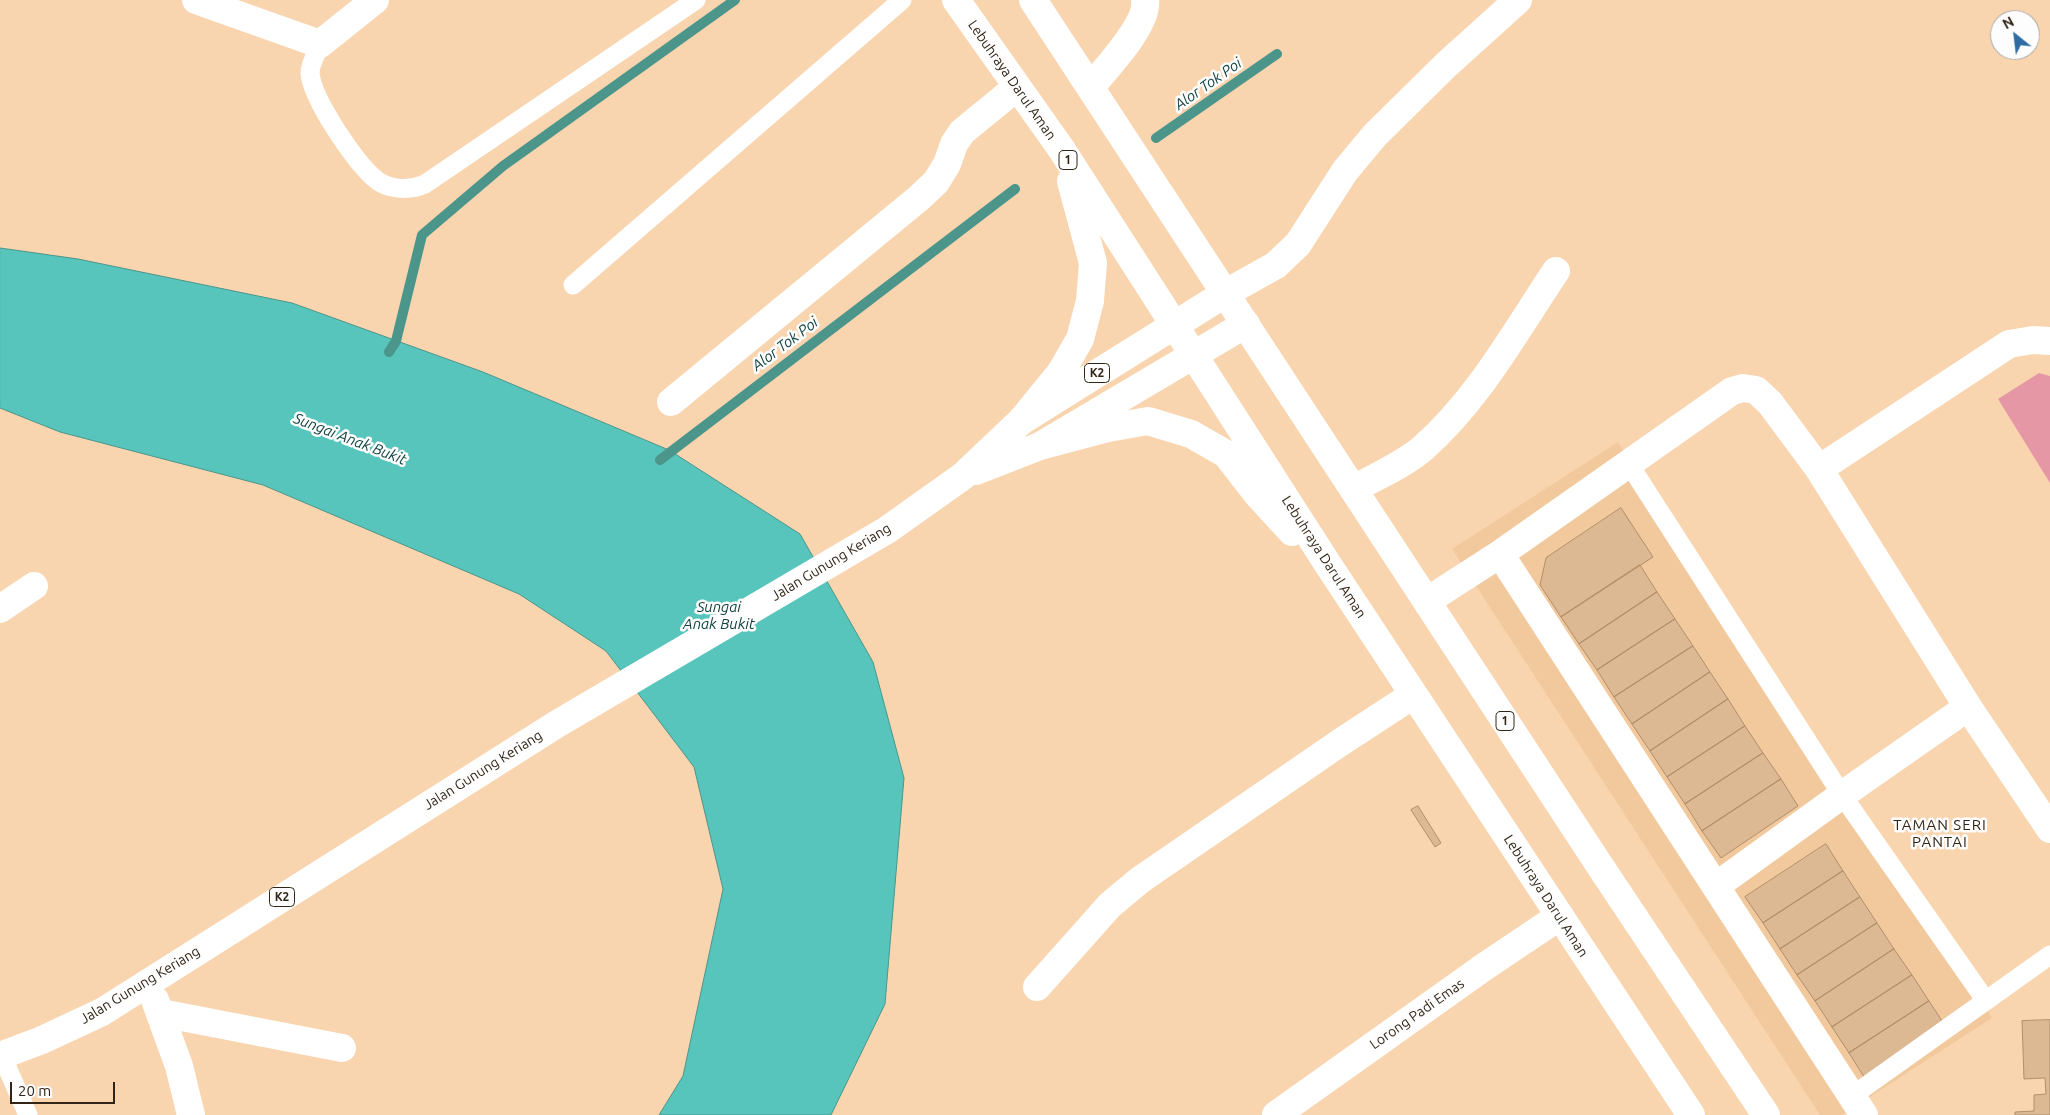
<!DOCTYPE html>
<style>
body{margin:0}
#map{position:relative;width:2050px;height:1115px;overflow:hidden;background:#f9d5af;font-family:Ubuntu,sans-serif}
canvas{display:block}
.north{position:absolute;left:1990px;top:10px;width:50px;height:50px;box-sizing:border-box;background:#fdfdfd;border:1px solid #aca7a1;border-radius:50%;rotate:331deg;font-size:14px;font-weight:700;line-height:20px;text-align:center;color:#322516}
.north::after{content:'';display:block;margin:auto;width:18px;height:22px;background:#2e6da4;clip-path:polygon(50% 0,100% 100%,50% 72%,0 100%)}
.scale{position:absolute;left:10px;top:1082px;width:105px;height:22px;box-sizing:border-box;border:2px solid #322516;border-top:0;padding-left:6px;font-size:15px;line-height:18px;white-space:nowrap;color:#322516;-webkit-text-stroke:4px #fdfdfd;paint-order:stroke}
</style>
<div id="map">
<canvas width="2050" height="1115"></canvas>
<div class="north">N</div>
<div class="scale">20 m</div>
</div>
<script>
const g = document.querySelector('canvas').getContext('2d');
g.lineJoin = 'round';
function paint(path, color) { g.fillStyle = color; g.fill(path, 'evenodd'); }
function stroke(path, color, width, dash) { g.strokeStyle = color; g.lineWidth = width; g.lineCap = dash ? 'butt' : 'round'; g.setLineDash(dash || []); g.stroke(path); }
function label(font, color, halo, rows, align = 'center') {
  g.font = font + ' Ubuntu,sans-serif'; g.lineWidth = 5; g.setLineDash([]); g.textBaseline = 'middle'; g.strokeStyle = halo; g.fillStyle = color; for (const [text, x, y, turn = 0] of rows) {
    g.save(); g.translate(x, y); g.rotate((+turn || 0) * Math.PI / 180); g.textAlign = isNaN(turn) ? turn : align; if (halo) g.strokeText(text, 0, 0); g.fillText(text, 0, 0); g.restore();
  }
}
const built = new Path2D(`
 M 1618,442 L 1992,1018 L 1842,1115 L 1820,1115 L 1452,549 Z`);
const green = new Path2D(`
 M 2039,373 L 2050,376 L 2050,483 L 1998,399 Z`);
const water = new Path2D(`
 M 0,248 L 78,259 L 292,303 L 483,372 L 669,450 L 800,534 L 873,662 L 904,778 L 885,1004 L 831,1115 L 659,1115 L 683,1076 L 723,889 L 694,767 L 606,651 L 519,594 L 263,485 L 60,432 L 0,408 Z`);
const stream = new Path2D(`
 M 1156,138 L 1277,54
 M 389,352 L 396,341 L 422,235 L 503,166 L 735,0
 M 660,460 L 1015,189`);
const building = new Path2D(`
 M 1621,508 L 1653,557 L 1561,617 L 1540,585 L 1546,558 Z
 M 1640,565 L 1657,592 L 1579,644 L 1561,617 Z
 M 1657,592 L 1675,619 L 1597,670 L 1579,644 Z
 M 1675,619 L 1693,646 L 1614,697 L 1597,670 Z
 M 1693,646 L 1710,672 L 1632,724 L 1614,697 Z
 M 1710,672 L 1728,699 L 1650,751 L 1632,724 Z
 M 1728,699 L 1745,726 L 1667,777 L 1650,751 Z
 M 1745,726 L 1763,753 L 1685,804 L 1667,777 Z
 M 1763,753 L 1781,779 L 1702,831 L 1685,804 Z
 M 1781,779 L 1798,806 L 1721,858 L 1702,831 Z
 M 1418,806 L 1441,843 L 1435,847 L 1411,810 Z
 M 1826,844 L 1843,871 L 1763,923 L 1745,897 Z
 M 1843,871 L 1860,897 L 1780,949 L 1763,923 Z
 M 1860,897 L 1877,923 L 1797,975 L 1780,949 Z
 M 1877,923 L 1894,949 L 1815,1001 L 1797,975 Z
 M 1894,949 L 1912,975 L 1832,1027 L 1815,1001 Z
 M 1912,975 L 1929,1001 L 1849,1053 L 1832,1027 Z
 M 1929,1001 L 1946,1027 L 1866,1080 L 1849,1053 Z
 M 2050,1020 L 2050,1115 L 2015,1115 L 2015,1112 L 2034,1111 L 2034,1095 L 2046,1094 L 2045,1078 L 2024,1079 L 2022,1021 Z`);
const service = new Path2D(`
 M 320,44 C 317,52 310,64 310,73 C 312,99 354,160 374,178 C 387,190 409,191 425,184 L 696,0
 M 573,285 L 902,0
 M 1629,464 L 1842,795 L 1986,1001
 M 2,1056 L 28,1115
 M 1852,1096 L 2050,955`);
const minor = new Path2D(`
 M 196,0 L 320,44 L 375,0
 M 1091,87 C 1106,68 1149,24 1145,0
 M 1226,293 L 1276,265 L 1298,244 L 1345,171 L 1375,135 L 1446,65 L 1518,0
 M 671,402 L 919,198 L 936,182 L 947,164 L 954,144 L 962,132 L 1017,87
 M 1819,469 L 2009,344 L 2033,340 L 2050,341
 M 1354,489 C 1375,477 1405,464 1423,448 C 1478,400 1515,332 1556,271
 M 1500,554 L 1864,1115
 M 1427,601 L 1500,554 L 1732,391 L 1743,388 L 1756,390 L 1770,403 L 1819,469 L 1968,707 L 2050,829
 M 0,609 L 34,586
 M 1716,886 L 1842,795 L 1968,707
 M 1037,987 L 1110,905 L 1140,880 L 1341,742 L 1413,695
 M 155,1000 L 179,1066 L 191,1115
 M 161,1013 L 342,1048
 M 1276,1115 L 1484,967 L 1560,916`);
const primary = new Path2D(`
 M 976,471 L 1040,446 L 1246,324
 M 0,1056 L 42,1040 L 102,1012 L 557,724 L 887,530 L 963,476 L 1021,421 L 1226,293`);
const trunk = new Path2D(`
 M 956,0 L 1062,150 L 1327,563 L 1691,1115
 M 1033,0 L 1602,869 L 1766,1115
 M 1021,421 L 1061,372 L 1080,339 L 1090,301 L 1093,263 L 1071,181
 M 1040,446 L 1108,428 L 1148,421 L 1191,434 L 1226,454 L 1257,494 L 1292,532`);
const shields = [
 [1068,160,18],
 [1097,373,25],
 [1505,721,18],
 [282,897,25]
];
const shieldNames = [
 ["1",1068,160],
 ["K2",1097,373],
 ["1",1505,721],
 ["K2",282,897]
];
const streetNames = [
 ["Lebuhraya Darul Aman",1012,80,55],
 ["Lebuhraya Darul Aman",1324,557,57],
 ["Jalan Gunung Keriang",831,562,-31],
 ["Jalan Gunung Keriang",483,770,-32],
 ["Lebuhraya Darul Aman",1546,896,57],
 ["Jalan Gunung Keriang",140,985,-31],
 ["Lorong Padi Emas",1417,1014,-35]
];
const waterNames = [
 ["Alor Tok Poi",1208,84,-35],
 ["Alor Tok Poi",785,344,-37],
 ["Sungai Anak Bukit",350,439,21],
 ["Sungai",719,607],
 ["Anak Bukit",719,624]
];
const neighbourhoodNames = [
 ["TAMAN SERI",1940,825],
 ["PANTAI",1940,842]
];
paint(built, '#f2c99d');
paint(green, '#e697a5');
paint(water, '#57c5bc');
stroke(water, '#4c958a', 1);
stroke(stream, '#4c958a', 10);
paint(building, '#dcb893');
stroke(building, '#b18f6b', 1);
stroke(service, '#fff', 19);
stroke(minor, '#fff', 28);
stroke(primary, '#fff', 28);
stroke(trunk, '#fff', 28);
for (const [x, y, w] of shields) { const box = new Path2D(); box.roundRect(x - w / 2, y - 9.5, w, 19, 4); g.fillStyle = '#fdfdfd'; g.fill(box); stroke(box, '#322516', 1); }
label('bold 12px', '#322516', null, shieldNames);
label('14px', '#322516', '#fdfdfd', streetNames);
label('italic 15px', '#114440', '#fdfdfd', waterNames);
g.letterSpacing = '1px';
label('15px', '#322516', '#fdfdfd', neighbourhoodNames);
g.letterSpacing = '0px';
</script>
